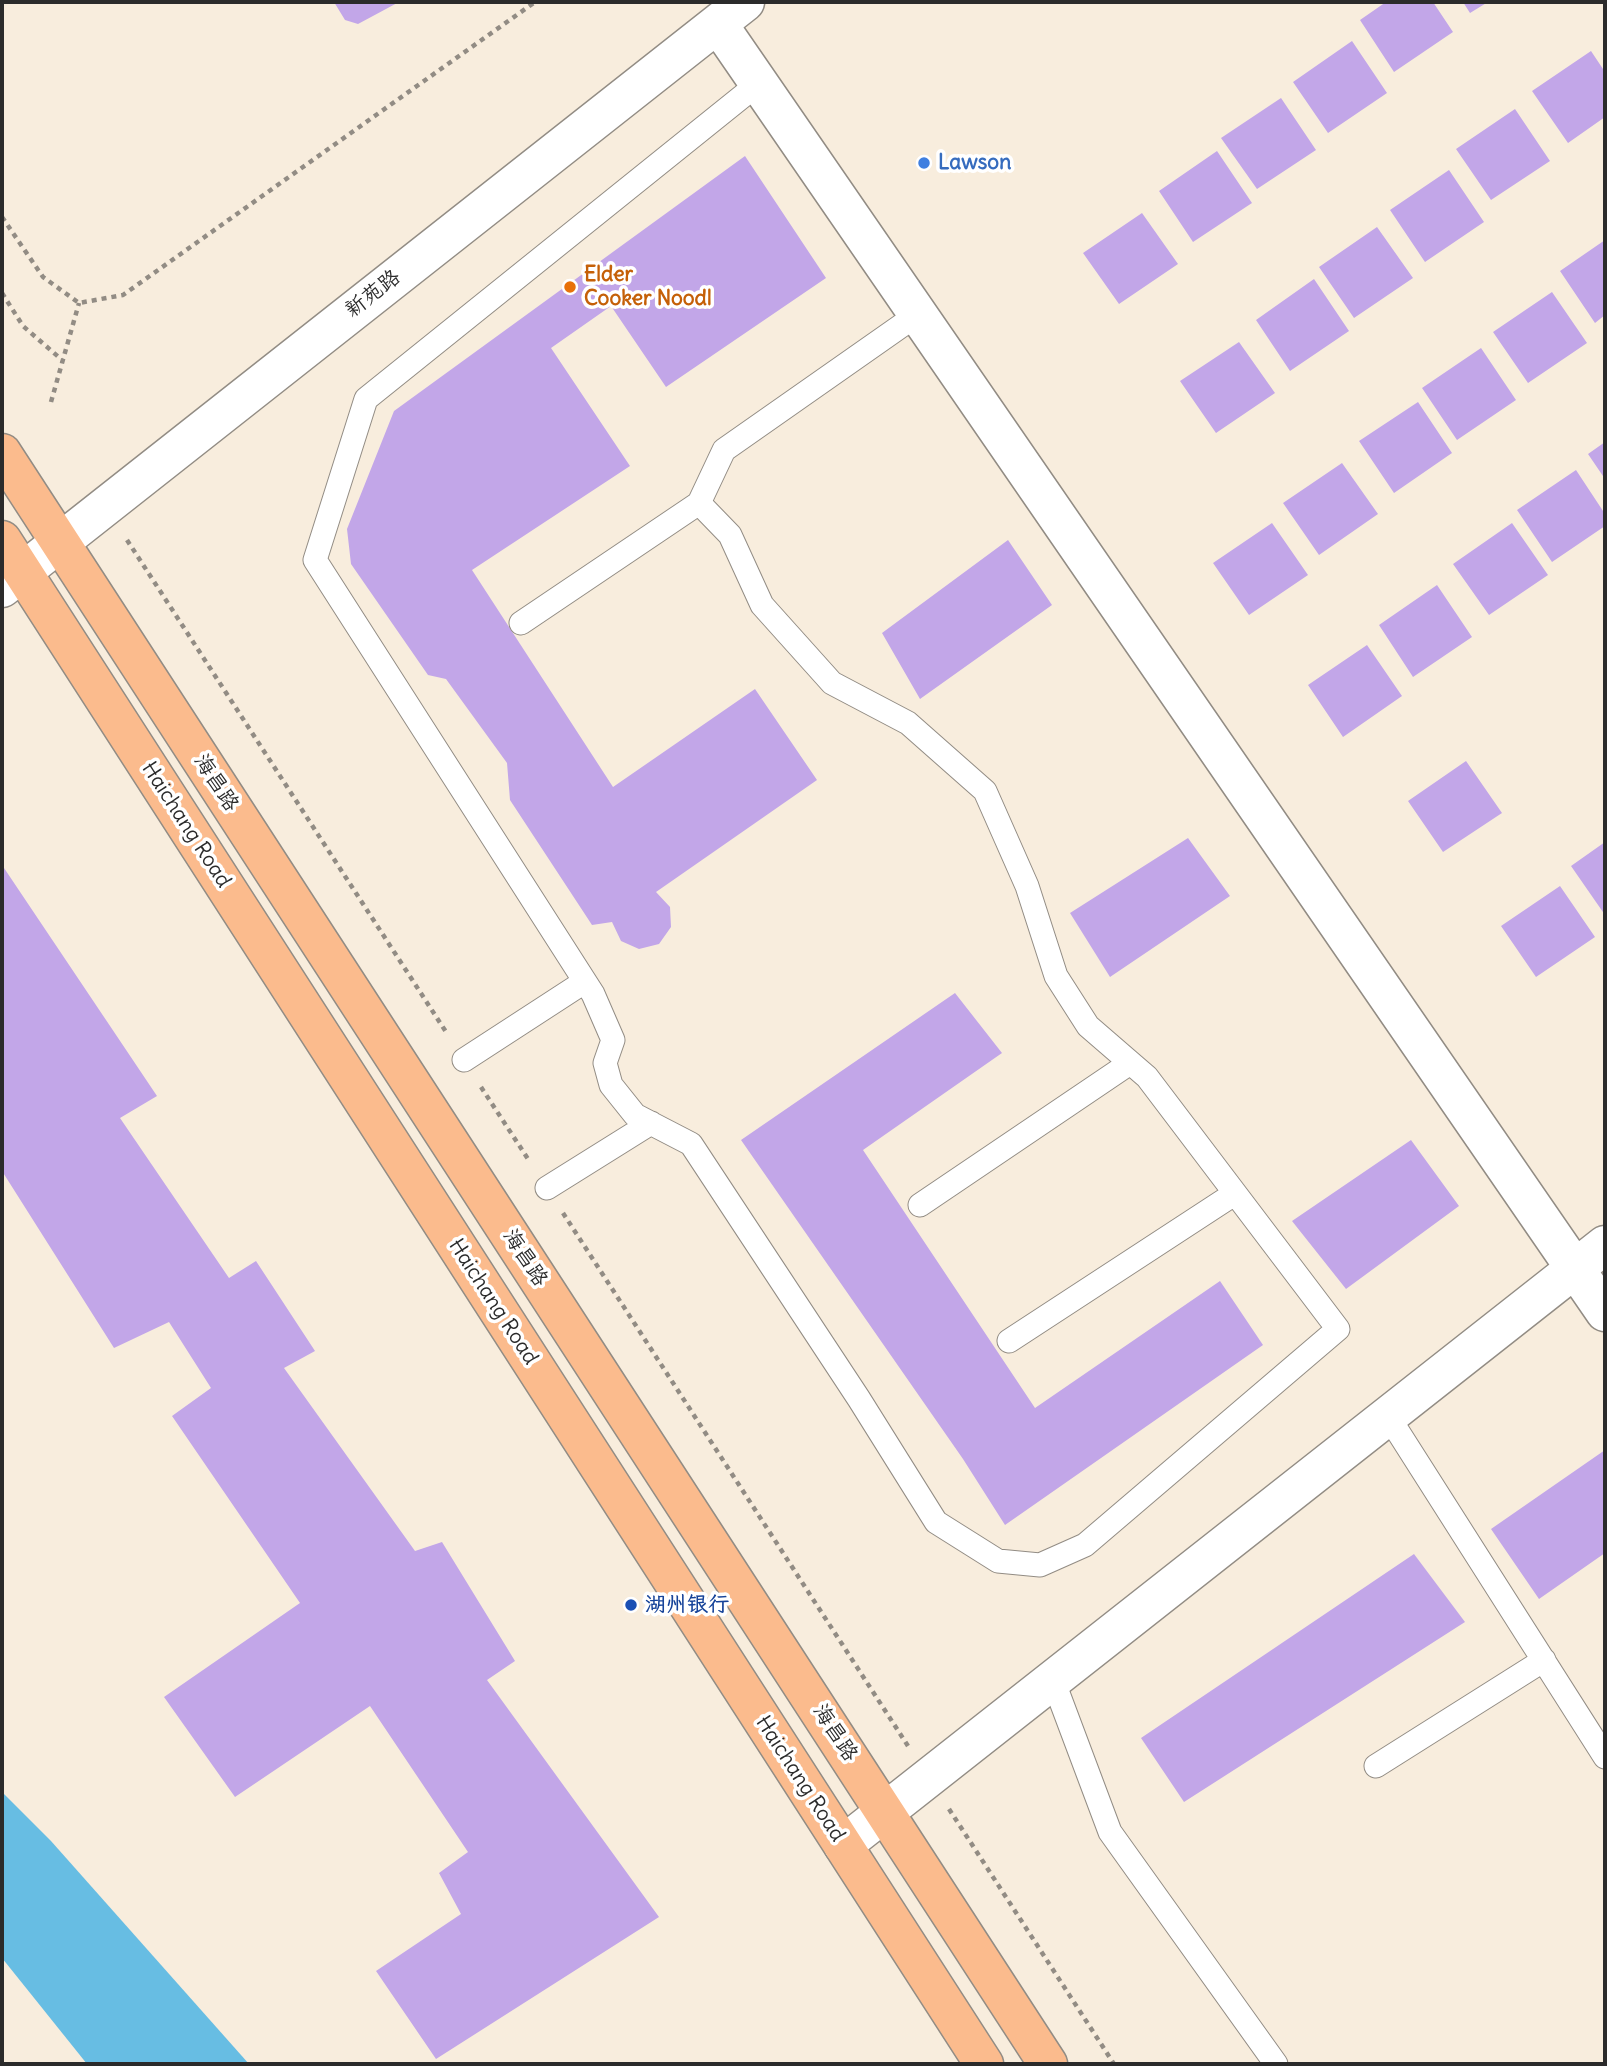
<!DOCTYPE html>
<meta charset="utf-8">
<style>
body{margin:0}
#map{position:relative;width:1607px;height:2066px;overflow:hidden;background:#f8eddd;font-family:Delius,sans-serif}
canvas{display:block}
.frame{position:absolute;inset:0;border:4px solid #2b2b2b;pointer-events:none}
</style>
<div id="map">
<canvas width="1607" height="2066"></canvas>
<div class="frame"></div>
</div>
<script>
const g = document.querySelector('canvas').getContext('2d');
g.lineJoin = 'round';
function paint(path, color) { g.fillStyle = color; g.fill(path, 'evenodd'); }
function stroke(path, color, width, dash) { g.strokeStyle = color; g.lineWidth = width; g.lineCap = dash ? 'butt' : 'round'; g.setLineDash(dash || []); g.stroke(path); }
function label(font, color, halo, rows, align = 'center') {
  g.font = font + ' Delius,"LXGW WenKai TC",sans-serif'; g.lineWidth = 7; g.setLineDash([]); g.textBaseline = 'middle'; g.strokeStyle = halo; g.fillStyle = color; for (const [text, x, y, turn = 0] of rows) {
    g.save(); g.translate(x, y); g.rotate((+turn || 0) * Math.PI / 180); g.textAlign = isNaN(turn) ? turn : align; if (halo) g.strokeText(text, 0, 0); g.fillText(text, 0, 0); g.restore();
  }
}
const water = new Path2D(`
 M 2,1792 L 51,1841 L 249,2064 L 87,2064 L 2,1958 Z`);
const building = new Path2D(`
 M 334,2 L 399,2 L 358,24 L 345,20 Z
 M 1386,2 L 1433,2 L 1453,32 L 1394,72 L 1360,20 Z
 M 1463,2 L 1488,2 L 1470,13 Z
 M 1352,41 L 1387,93 L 1328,133 L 1293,82 Z
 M 1591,51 L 1605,72 L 1605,117 L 1568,143 L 1532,91 Z
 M 1281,98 L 1316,150 L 1257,189 L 1221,138 Z
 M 1515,109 L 1550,161 L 1491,200 L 1456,149 Z
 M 1217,151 L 1252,203 L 1193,242 L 1159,191 Z
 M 745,156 L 826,278 L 666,387 L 611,306 L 551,348 L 630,466 L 472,570 L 613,787 L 755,689 L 817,780 L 656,892 L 670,907 L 671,927 L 659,944 L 639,949 L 621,941 L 612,922 L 592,925 L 510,800 L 507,763 L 446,679 L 428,675 L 351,564 L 347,529 L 394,411 Z
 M 1449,170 L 1484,222 L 1425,262 L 1390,210 Z
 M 1142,213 L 1178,264 L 1119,304 L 1083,253 Z
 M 1377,227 L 1413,278 L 1354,318 L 1319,267 Z
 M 1605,240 L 1605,315 L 1595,323 L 1560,271 Z
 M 1314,279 L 1349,331 L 1290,371 L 1256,320 Z
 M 1552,292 L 1587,343 L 1528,383 L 1493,332 Z
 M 1239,342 L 1275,393 L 1216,433 L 1180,381 Z
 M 1481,348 L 1516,400 L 1457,440 L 1422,388 Z
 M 1418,402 L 1452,453 L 1394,493 L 1359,441 Z
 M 1605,442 L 1605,479 L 1588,454 Z
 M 1342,463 L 1378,514 L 1319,555 L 1283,503 Z
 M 1576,470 L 1605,514 L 1605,526 L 1552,562 L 1517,510 Z
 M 1272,523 L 1308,575 L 1249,615 L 1213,563 Z
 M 1512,523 L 1548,575 L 1489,615 L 1453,564 Z
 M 1008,540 L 1052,605 L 920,699 L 882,633 Z
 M 1437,585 L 1472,637 L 1413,677 L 1379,625 Z
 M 1367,645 L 1402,696 L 1343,737 L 1308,685 Z
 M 1466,761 L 1502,813 L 1443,852 L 1408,801 Z
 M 1188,838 L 1230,896 L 1110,977 L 1070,913 Z
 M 1605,842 L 1605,915 L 1571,866 Z
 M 2,865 L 157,1096 L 120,1118 L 229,1278 L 256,1261 L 315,1351 L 284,1368 L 415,1551 L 442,1542 L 515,1661 L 487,1680 L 659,1917 L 436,2059 L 376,1971 L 461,1914 L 439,1873 L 468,1852 L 370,1706 L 235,1797 L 164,1697 L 300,1603 L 172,1416 L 211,1388 L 169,1322 L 114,1348 L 2,1171 Z
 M 1560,886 L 1595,937 L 1536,977 L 1501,926 Z
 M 955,993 L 1002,1053 L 863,1150 L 1035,1408 L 1220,1281 L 1263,1345 L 1005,1525 L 963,1459 L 741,1140 Z
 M 1411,1140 L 1459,1206 L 1346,1289 L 1292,1221 Z
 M 1605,1450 L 1605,1553 L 1539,1599 L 1491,1529 Z
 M 1414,1554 L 1465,1622 L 1184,1802 L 1141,1738 Z`);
const path = new Path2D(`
 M 2,217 L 43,277 L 79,303 L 123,295 L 535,2
 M 2,293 L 23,326 L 62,360
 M 51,402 L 79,303
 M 127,540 L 448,1035
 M 481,1087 L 530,1162
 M 563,1213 L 908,1746
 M 949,1809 L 1114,2064`);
const service = new Path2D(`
 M 699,503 L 730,535 L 762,605 L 832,683 L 908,723 L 985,791 L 1027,886 L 1056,976 L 1088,1026 L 1147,1077 L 1338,1329 L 1085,1545 L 1040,1565 L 998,1561 L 936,1522 L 859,1399 L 691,1144 L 635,1115 L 611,1085 L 605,1063 L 613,1040 L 593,994 L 315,560 L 366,399 L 759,83
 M 521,623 L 699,503 L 724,450 L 918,314
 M 464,1060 L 584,982
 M 547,1188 L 651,1123
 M 920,1205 L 1130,1063
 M 1009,1341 L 1234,1194
 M 1388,1416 L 1605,1757
 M 1053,1680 L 1110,1832 L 1276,2064
 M 1376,1766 L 1544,1660`);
const minor = new Path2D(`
 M 718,24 L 1605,1312
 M 2,588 L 745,2
 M 843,1845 L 1605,1245`);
const primary = new Path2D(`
 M 2,453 L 1048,2064
 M 2,540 L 984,2064`);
const markers = [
 [924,163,7,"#3f7fe0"],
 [570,287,7,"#e8710a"],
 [631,1605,7,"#1a4fb4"]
];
const shopNames = [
 ["Lawson",938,163]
];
const foodNames = [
 ["Elder",584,275],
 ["Cooker Noodl",584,299]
];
const streetNames = [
 ["新苑路",373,294,-38],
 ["海昌路",216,783,57],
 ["Haichang Road",186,825,57],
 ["海昌路",525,1258,57],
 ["Haichang Road",493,1302,57],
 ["海昌路",835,1733,57],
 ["Haichang Road",800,1779,57]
];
const transitNames = [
 ["湖州银行",645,1605]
];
paint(water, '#67bde3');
paint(building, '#c2a6e8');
stroke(service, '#928c84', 25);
stroke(minor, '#928c84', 41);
stroke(primary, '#928c84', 41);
stroke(path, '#928c84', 4.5, [5, 5]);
stroke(service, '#fff', 23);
stroke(minor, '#fff', 38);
stroke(primary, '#fbbb8d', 38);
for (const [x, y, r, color] of markers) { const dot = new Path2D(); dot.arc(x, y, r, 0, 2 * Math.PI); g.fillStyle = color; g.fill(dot); stroke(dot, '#fff', 2.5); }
label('bold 21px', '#366cbe', '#fff', shopNames, 'left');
label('bold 21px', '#c56008', '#fff', foodNames, 'left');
label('21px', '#2b2b2b', '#fff', streetNames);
label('bold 21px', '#164399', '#fff', transitNames, 'left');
</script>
